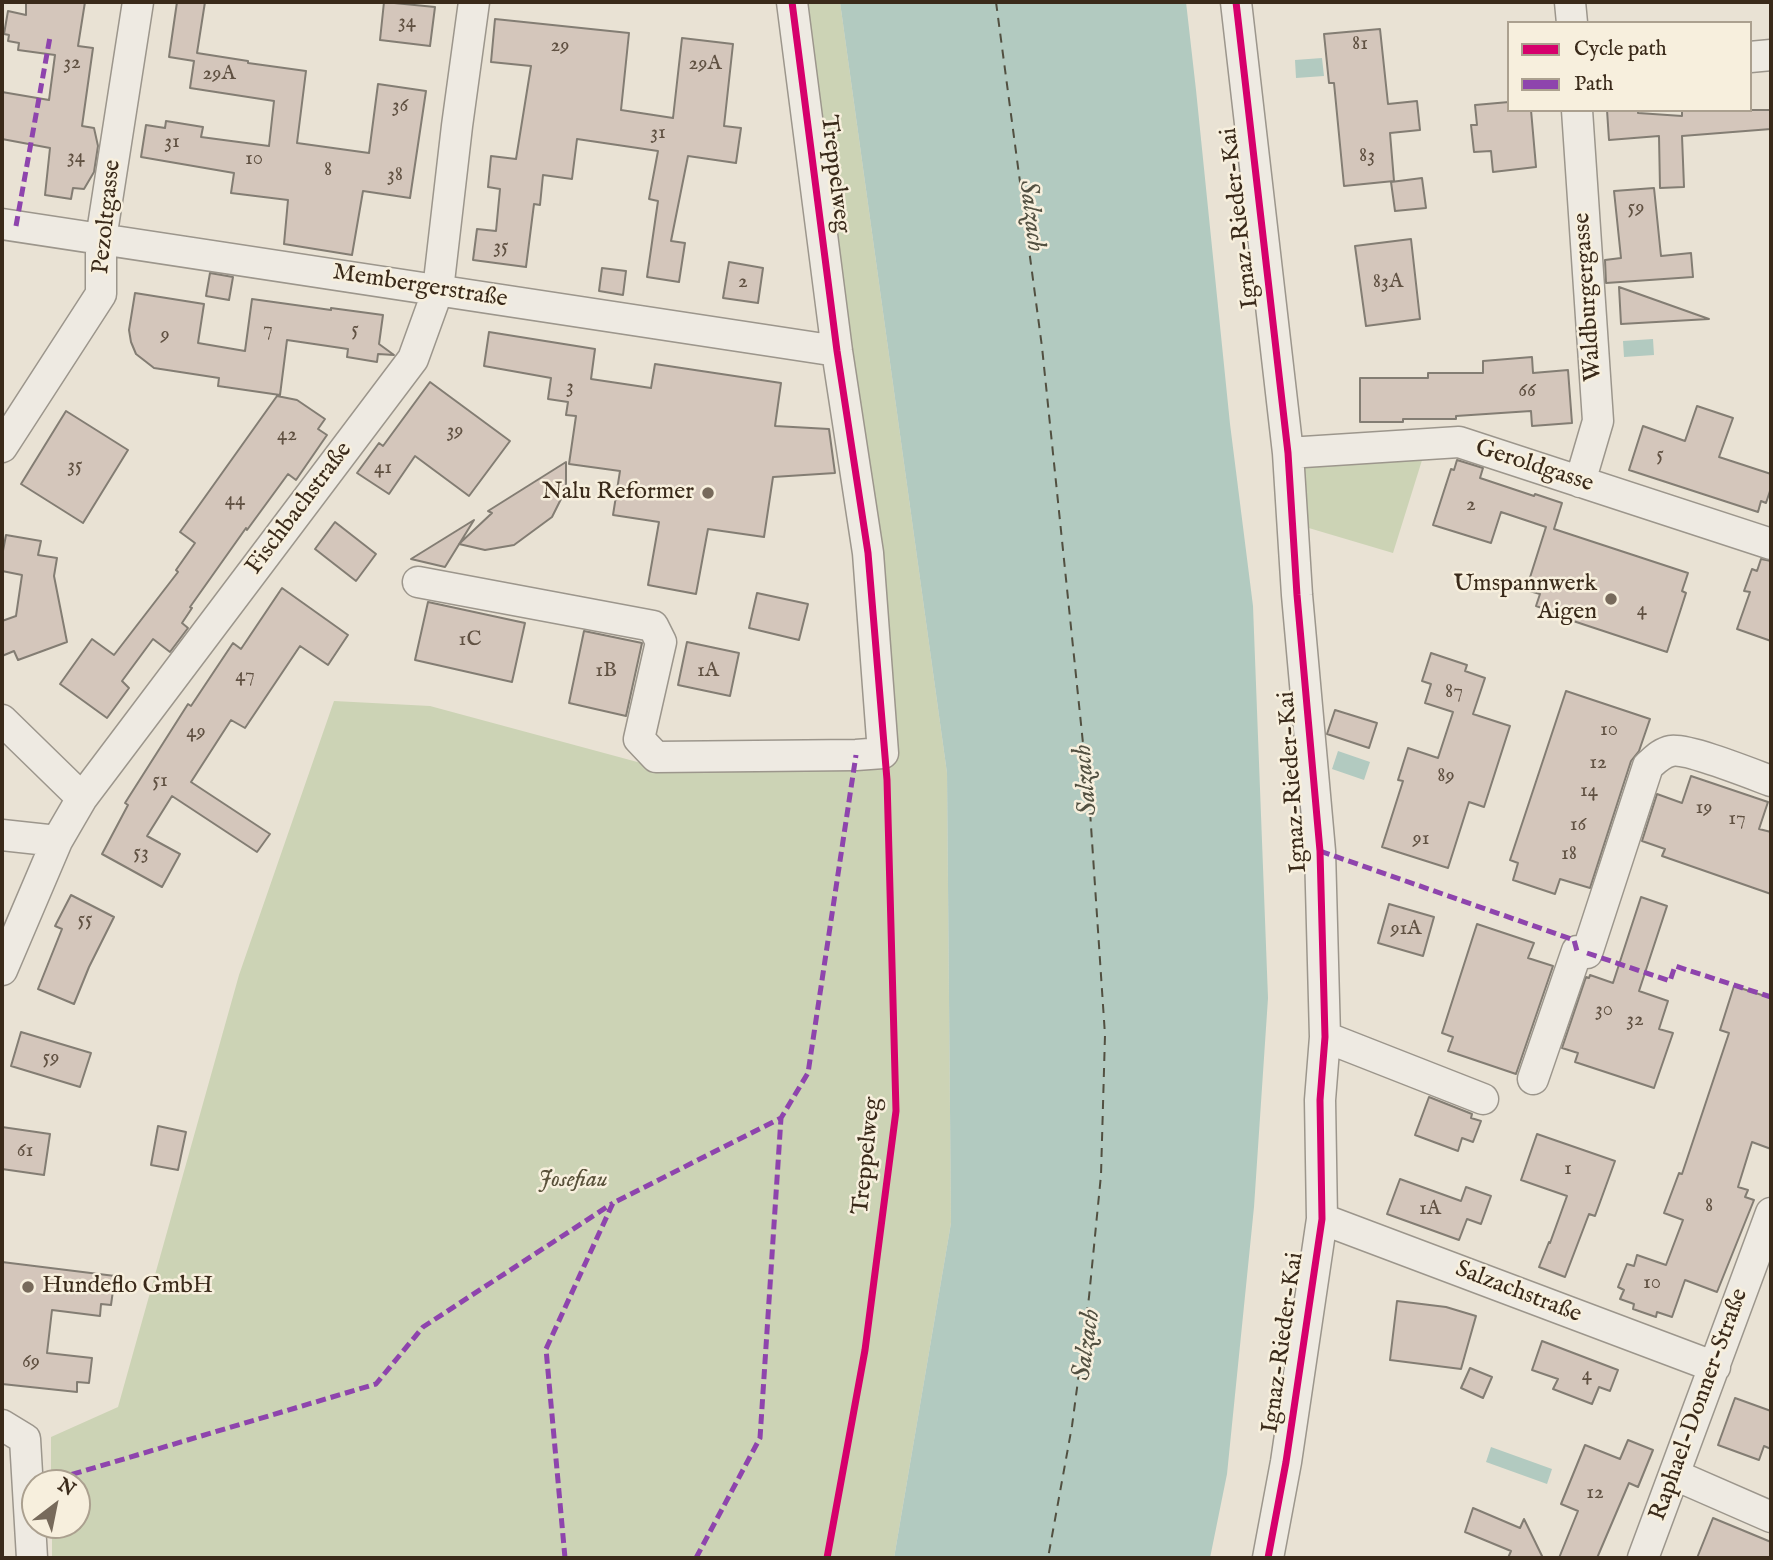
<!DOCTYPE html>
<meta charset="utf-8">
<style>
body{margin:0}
#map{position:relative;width:1773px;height:1560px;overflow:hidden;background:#e9e2d4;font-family:"IM FELL English",serif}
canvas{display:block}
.frame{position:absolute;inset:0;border:4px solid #3a2a1a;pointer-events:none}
.legend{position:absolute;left:1507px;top:21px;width:245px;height:91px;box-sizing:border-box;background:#f7efdd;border:2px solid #aba08f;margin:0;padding:9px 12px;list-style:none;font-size:21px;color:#3a2a1a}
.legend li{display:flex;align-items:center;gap:14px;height:35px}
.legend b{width:35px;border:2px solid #aba08f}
.north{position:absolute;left:21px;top:1469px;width:70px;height:70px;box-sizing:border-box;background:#f7efdd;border:2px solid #aba08f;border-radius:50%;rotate:32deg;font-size:19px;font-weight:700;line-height:28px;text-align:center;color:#3a2a1a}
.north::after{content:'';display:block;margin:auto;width:24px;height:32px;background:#776a5b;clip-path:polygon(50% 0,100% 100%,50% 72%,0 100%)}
</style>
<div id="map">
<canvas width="1773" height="1560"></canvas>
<div class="frame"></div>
<ul class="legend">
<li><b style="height:9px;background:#d6006c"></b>Cycle path</li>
<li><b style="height:9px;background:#8e44ad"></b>Path</li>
</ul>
<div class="north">N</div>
</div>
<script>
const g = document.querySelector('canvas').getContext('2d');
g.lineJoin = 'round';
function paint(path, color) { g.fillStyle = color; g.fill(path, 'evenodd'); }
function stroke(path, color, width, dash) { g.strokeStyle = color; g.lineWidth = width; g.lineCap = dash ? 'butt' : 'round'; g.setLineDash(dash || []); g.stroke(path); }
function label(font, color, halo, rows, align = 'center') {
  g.font = font + ' "IM FELL English",serif'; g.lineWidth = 5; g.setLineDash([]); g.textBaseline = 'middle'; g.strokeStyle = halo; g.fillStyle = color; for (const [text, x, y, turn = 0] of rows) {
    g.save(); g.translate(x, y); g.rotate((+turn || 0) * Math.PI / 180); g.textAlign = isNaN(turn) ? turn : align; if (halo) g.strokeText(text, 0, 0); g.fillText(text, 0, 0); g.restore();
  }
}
const green = new Path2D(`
 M 801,2 L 840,2 L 947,773 L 951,1223 L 894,1558 L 52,1558 L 52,1525 L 77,1525 L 77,1483 L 51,1483 L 51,1437 L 118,1407 L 239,975 L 334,701 L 430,706 L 667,770 L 891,759 Z
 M 1423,457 L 1393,553 L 1302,526 L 1302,471 L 1309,464 Z`);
const water = new Path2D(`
 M 840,2 L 1186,2 L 1196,90 L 1230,424 L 1253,606 L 1268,998 L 1254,1207 L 1227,1474 L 1210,1558 L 894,1558 L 951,1223 L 947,773 Z
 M 1322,58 L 1324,76 L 1296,78 L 1295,60 Z
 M 1653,339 L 1654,355 L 1624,357 L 1623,341 Z
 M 1338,751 L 1370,762 L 1364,780 L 1332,769 Z
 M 1491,1447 L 1552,1469 L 1547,1484 L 1486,1462 Z`);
const ferry = new Path2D(`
 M 996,2 L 1042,347 L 1090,811 L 1105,1035 L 1101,1175 L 1089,1297 L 1072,1426 L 1048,1558`);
const building = new Path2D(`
 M 26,2 L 85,2 L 78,46 L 93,48 L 82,126 L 94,128 L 98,146 L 94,172 L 84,189 L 73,188 L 71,199 L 45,195 L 50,148 L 2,139 L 2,92 L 49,100 L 55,55 L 18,50 L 19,43 L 8,41 L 9,35 L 4,34 L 8,11 L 26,15 Z
 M 177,2 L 205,2 L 197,53 L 248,61 L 248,63 L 306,71 L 297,143 L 369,153 L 378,84 L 426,91 L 410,198 L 363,191 L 352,255 L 284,244 L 288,200 L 231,193 L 234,173 L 141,157 L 146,125 L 165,128 L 166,121 L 203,127 L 201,137 L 269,146 L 274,101 L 190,88 L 194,61 L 169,57 Z
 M 384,2 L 435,7 L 430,46 L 380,40 Z
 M 495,19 L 629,33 L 621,110 L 673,118 L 682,38 L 733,44 L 724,126 L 741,128 L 736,163 L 688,156 L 671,241 L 685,243 L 679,282 L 647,277 L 658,201 L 649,199 L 658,151 L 577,139 L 572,179 L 543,175 L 540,205 L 534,204 L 526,267 L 473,260 L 477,229 L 496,231 L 500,189 L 488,187 L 491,156 L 516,159 L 531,66 L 491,62 Z
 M 1380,29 L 1388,104 L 1417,101 L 1420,130 L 1390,133 L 1394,181 L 1344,186 L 1334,83 L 1329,83 L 1324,34 Z
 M 1509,102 L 1509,110 L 1531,110 L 1536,167 L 1493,172 L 1491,151 L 1474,152 L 1471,125 L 1477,125 L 1475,105 Z
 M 1607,110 L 1638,110 L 1638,113 L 1682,116 L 1682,110 L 1771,110 L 1771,129 L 1682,136 L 1684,187 L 1660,188 L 1659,136 L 1609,140 Z
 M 1422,178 L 1426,208 L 1395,211 L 1391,182 Z
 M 1654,188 L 1661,256 L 1691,253 L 1693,277 L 1606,283 L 1605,260 L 1621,258 L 1614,191 Z
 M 1411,239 L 1420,319 L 1366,326 L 1355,246 Z
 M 729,262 L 763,268 L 758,303 L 723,298 Z
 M 602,268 L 626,271 L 623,295 L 599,291 Z
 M 210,273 L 233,277 L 229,300 L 206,296 Z
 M 1619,287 L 1709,319 L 1621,324 Z
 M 135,293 L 204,304 L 198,343 L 245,351 L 252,299 L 331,310 L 331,308 L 383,315 L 379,344 L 394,355 L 378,354 L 377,362 L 347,357 L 348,349 L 287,340 L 280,395 L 218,386 L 219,378 L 154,368 L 136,354 L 131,342 L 129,330 Z
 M 489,332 L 595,349 L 591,379 L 651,388 L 655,364 L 781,383 L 775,426 L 829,429 L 835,473 L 773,477 L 764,537 L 708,529 L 696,594 L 648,585 L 659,522 L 613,515 L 620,471 L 569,464 L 576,416 L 566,415 L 568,402 L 548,399 L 551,378 L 484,366 Z
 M 1532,357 L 1533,373 L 1568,370 L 1572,423 L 1532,426 L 1531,411 L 1456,416 L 1456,419 L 1403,419 L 1403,422 L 1360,422 L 1360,378 L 1428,378 L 1428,373 L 1483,373 L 1483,361 Z
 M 430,382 L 510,441 L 469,496 L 415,456 L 389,494 L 357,473 L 379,443 L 383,446 Z
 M 277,396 L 297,400 L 325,419 L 318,429 L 327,435 L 296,480 L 288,474 L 247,530 L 246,528 L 190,607 L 192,608 L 182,623 L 188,628 L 170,652 L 153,639 L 122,681 L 129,688 L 107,718 L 60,684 L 92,639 L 114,655 L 178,572 L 176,570 L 195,543 L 180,532 Z
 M 1697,406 L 1733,418 L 1719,457 L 1771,474 L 1771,488 L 1766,503 L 1761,501 L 1758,512 L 1629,470 L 1643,426 L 1685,441 Z
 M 66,411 L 128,450 L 83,523 L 21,484 Z
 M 1457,460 L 1483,468 L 1480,478 L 1534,496 L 1535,494 L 1562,503 L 1554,529 L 1688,573 L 1682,591 L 1686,593 L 1667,652 L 1555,615 L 1556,613 L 1536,606 L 1540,594 L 1526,590 L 1546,527 L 1501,512 L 1491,543 L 1433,525 L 1451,469 L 1454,470 Z
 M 566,462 L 566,489 L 552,517 L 514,545 L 485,550 L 459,544 L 492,513 L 488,511 Z
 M 474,520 L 445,567 L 411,559 Z
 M 335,522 L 376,554 L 356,581 L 315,549 Z
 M 6,535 L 41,541 L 38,555 L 57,558 L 54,576 L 67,642 L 18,660 L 14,651 L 2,656 L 2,621 L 16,616 L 22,575 L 2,571 L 2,556 Z
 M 1761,559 L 1771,561 L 1771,641 L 1737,629 L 1750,592 L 1744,591 L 1752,569 L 1757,571 Z
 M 282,588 L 348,635 L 328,665 L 300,646 L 245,728 L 231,720 L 191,782 L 270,834 L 257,852 L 172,796 L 147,836 L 180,854 L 162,887 L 102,854 L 128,805 L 125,803 L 188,704 L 191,706 L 233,643 L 241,649 Z
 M 757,593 L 808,604 L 799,640 L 749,628 Z
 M 428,602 L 525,623 L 512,682 L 415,660 Z
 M 584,631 L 642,643 L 626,716 L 569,703 Z
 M 687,642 L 739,653 L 730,696 L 678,685 Z
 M 1431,653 L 1467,665 L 1465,671 L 1485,678 L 1473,714 L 1510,726 L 1484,807 L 1469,802 L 1448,868 L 1382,847 L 1403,781 L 1398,780 L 1408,748 L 1438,758 L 1453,712 L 1425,703 L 1431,684 L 1422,681 Z
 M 1566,691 L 1650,719 L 1639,751 L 1631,761 L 1590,888 L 1560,879 L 1555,894 L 1513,880 L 1518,863 L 1510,860 Z
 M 1335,710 L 1377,723 L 1369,748 L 1327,734 Z
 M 1691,776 L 1768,802 L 1759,829 L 1771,832 L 1771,894 L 1662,856 L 1665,849 L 1642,841 L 1657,794 L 1682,803 Z
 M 71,895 L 114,917 L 89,967 L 74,1004 L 38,989 L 62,929 L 55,926 Z
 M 1641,897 L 1667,906 L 1639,991 L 1668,1001 L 1659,1029 L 1673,1033 L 1654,1088 L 1575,1062 L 1578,1053 L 1562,1048 L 1586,977 L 1589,978 L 1590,975 L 1613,983 Z
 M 1389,904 L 1434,917 L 1423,956 L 1378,943 Z
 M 1477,924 L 1534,943 L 1528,958 L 1553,966 L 1516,1074 L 1448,1051 L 1453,1037 L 1442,1033 Z
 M 1734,986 L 1771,998 L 1771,1149 L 1752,1142 L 1738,1187 L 1748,1190 L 1745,1197 L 1754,1200 L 1717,1292 L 1685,1280 L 1672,1317 L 1657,1312 L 1656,1317 L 1633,1309 L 1634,1304 L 1620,1299 L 1624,1290 L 1618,1287 L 1627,1264 L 1634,1266 L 1637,1255 L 1666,1265 L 1683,1220 L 1664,1213 L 1679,1173 L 1682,1174 L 1729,1033 L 1720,1030 Z
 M 21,1032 L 91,1053 L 80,1087 L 11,1066 Z
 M 1429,1097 L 1472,1114 L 1471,1118 L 1481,1121 L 1473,1142 L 1462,1138 L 1458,1151 L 1415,1135 Z
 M 158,1126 L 186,1132 L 178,1170 L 151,1165 Z
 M 2,1127 L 50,1134 L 44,1175 L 2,1169 Z
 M 1537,1134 L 1615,1161 L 1595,1216 L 1589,1214 L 1565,1277 L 1539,1267 L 1549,1242 L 1550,1243 L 1567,1196 L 1521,1180 Z
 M 1400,1179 L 1461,1201 L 1466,1187 L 1491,1196 L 1481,1224 L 1467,1219 L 1459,1240 L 1387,1214 Z
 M 2,1262 L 115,1276 L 111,1305 L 101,1304 L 100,1316 L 52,1310 L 47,1353 L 92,1358 L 89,1383 L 77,1382 L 77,1392 L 2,1384 Z
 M 1397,1301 L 1446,1307 L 1476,1316 L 1461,1369 L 1390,1360 Z
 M 1542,1341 L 1618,1370 L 1610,1391 L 1599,1387 L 1592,1404 L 1553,1389 L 1558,1379 L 1532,1370 Z
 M 1470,1368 L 1492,1377 L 1483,1398 L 1461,1388 Z
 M 1735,1398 L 1771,1411 L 1771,1449 L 1764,1446 L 1759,1460 L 1718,1445 Z
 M 1628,1440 L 1653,1450 L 1638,1487 L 1629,1483 L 1597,1558 L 1559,1558 L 1578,1511 L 1561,1504 L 1585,1445 L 1620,1459 Z
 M 1473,1508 L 1520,1528 L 1524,1519 L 1543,1558 L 1508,1558 L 1511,1551 L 1465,1532 Z
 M 1713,1518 L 1771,1542 L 1771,1558 L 1697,1558 Z`);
const minor = new Path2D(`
 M 1236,2 L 1288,453 L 1297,595 L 1320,851 L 1325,1037 L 1320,1100 L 1322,1219 L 1286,1462 L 1268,1558
 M 1570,2 L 1572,23
 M 1750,57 L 1771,55
 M 1577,110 L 1598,421 L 1580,482
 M 2,224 L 837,351
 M 2,447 L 101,294 L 101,239 L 138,2
 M 1288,453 L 1459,442 L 1771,544
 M 418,582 L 653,626 L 661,642 L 639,739 L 656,757 L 856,755 L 883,753 L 868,553 L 837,351 L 792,2
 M 2,720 L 82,798
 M 2,835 L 57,841
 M 2,970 L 57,841 L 82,798 L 413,359 L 438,290 L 457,126 L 474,2
 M 1325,1037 L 1483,1099
 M 1533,1079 L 1577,951 L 1587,953 L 1648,766 C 1655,760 1661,753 1671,751 C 1687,748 1752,774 1771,781
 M 1322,1219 L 1715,1367
 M 2,1425 L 25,1439 L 32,1558
 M 1675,1475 L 1771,1517
 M 1643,1558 L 1771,1213`);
const quiet = new Path2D(`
 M 16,226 L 50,37
 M 1320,851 L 1574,940 L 1577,951
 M 1587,953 L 1670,981 L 1675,966 L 1771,997
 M 43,1483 L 376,1384 L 423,1327 L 613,1203
 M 28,1488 L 35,1485
 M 565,1558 L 546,1349 L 613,1203 L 781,1118 L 808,1073 L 856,755
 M 696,1558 L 760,1438 L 781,1118`);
const cycleway = new Path2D(`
 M 792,2 L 837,351 L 868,553 L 887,780 L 896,1111 L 865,1350 L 827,1558
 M 1236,2 L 1288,453 L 1297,595 L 1320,851 L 1325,1037 L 1320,1100 L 1322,1219 L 1286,1462 L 1268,1558`);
const markers = [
 [708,493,7,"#776a5b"],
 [1611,599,7,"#776a5b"],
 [28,1287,7,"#776a5b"]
];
const numberNames = [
 ["34",407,23],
 ["81",1360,45],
 ["29",560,47],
 ["32",72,64],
 ["29A",705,65],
 ["29A",219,75],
 ["36",400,107],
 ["31",658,134],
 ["31",172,143],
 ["83",1367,157],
 ["34",76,158],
 ["10",254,160],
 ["8",328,171],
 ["38",395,176],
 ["59",1636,209],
 ["35",501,248],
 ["2",743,283],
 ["83A",1388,283],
 ["7",268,331],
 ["5",355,331],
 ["9",165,336],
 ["3",570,388],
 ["66",1527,392],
 ["39",455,432],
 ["42",287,436],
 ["5",1660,456],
 ["35",75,467],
 ["41",383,469],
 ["44",235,501],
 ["2",1471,506],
 ["4",1642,611],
 ["1C",470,641],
 ["1B",606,672],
 ["1A",708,672],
 ["47",245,677],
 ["87",1454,693],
 ["10",1609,731],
 ["49",196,733],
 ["12",1598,764],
 ["89",1446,777],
 ["51",160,782],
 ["14",1589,792],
 ["19",1704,809],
 ["17",1737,820],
 ["16",1578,826],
 ["91",1421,840],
 ["53",141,854],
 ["18",1569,855],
 ["55",85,921],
 ["91A",1406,930],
 ["30",1604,1011],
 ["32",1635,1021],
 ["59",51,1059],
 ["61",25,1152],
 ["1",1568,1170],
 ["8",1709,1207],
 ["1A",1430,1210],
 ["10",1652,1284],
 ["69",31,1363],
 ["4",1587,1376],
 ["12",1595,1494]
];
const streetNames = [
 ["Treppelweg",834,174,83],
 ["Pezoltgasse",108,217,-84],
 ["Ignaz-Rieder-Kai",1241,218,-97],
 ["Membergerstraße",420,287,9],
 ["Waldburgergasse",1589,297,-94],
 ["Geroldgasse",1534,467,18],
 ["Fischbachstraße",300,509,-53],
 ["Ignaz-Rieder-Kai",1294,782,-94],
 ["Treppelweg",868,1156,-84],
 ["Salzachstraße",1518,1293,21],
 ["Ignaz-Rieder-Kai",1284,1343,-82],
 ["Raphael-Donner-Straße",1700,1405,-70]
];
const poiNames = [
 ["Nalu Reformer",694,493],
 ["Umspannwerk",1597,585],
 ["Aigen",1597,613],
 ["Hundeflo GmbH",42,1287,"left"]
];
const parkNames = [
 ["Josefiau",573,1181]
];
const waterNames = [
 ["Salzach",1030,216,83],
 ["Salzach",1087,780,-95],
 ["Salzach",1088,1345,-82]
];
paint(green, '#ccd3b5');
paint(water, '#b2cac0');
stroke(ferry, '#525041', 2, [9, 7]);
paint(building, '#d4c6bb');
stroke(building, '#837d73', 2);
stroke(minor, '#9c968c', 33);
stroke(minor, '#eeeae2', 30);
stroke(quiet, '#8e44ad', 5, [10, 5]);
stroke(cycleway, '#d6006c', 7);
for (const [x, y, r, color] of markers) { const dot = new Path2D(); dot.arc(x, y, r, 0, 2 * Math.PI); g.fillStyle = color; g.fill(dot); stroke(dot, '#f7efdd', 2.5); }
label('21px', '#605142', null, numberNames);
label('24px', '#3a2a1a', '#f7efdd', streetNames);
label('24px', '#3a2a1a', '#f7efdd', poiNames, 'right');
label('italic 24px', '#59513a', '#f7efdd', parkNames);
label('italic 26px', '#525041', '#f7efdd', waterNames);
</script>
